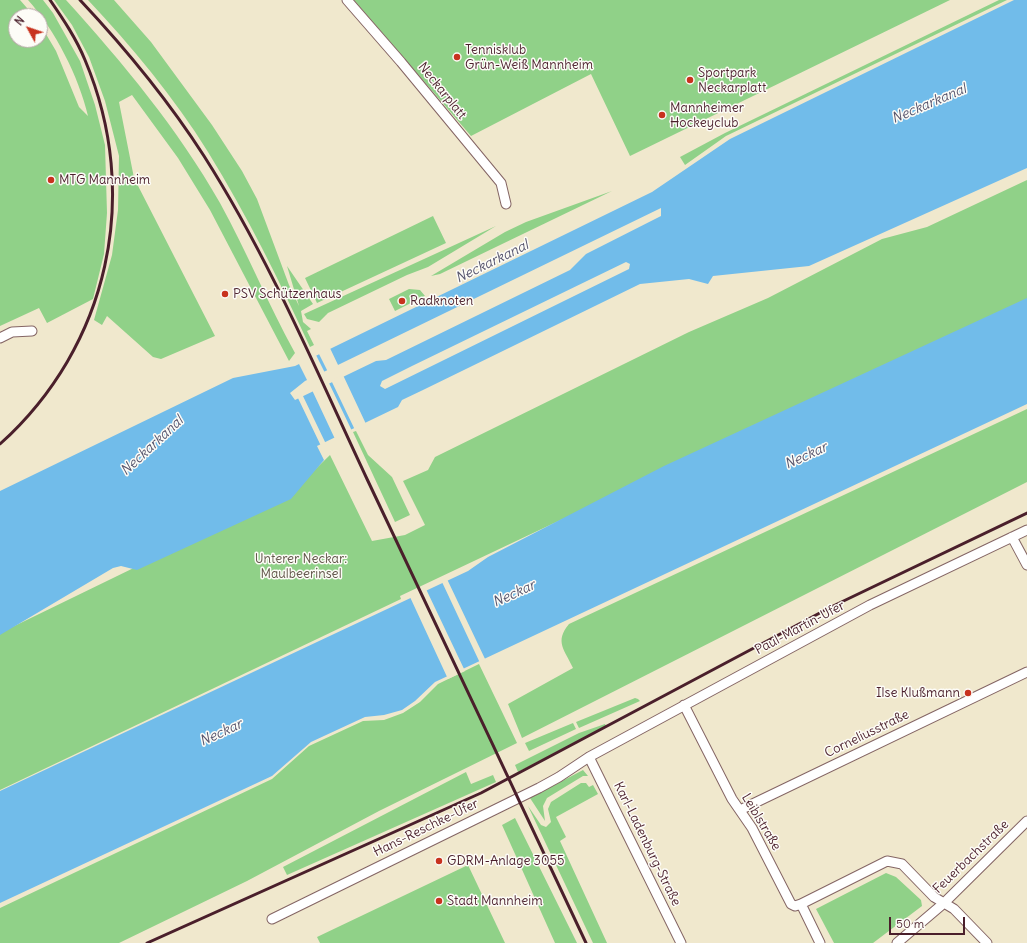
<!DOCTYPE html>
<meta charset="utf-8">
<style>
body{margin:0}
#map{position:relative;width:1027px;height:943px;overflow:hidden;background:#f0e8cd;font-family:Delius,sans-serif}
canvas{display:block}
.north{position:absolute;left:8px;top:8px;width:40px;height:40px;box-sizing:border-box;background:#fdfcf7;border:1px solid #b5a4a5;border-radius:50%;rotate:310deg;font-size:11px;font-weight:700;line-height:16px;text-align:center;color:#4a1f2b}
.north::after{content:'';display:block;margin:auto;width:14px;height:18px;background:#c8321e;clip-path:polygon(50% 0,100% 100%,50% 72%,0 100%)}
.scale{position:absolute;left:889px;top:917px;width:76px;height:18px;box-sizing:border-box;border:2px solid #4a1f2b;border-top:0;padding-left:5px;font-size:12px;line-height:14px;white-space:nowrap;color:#4a1f2b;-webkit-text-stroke:3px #fdfcf7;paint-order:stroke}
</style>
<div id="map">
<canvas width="1027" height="943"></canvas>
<div class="north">N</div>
<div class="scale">50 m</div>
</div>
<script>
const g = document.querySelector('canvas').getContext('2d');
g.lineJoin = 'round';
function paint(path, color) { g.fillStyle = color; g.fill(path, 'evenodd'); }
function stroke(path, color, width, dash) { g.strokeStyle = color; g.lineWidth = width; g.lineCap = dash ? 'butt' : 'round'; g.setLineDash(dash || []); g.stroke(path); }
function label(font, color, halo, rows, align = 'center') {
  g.font = font + ' Delius,sans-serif'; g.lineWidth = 3; g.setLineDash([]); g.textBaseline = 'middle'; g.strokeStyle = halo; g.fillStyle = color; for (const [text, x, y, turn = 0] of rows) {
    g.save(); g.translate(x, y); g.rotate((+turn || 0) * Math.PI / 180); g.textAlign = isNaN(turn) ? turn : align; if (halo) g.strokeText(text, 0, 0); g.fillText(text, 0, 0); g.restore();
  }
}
const green = new Path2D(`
 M 0,0 L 20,0 L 34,16 L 16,16 L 16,40 L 40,40 L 40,24 L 56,51 L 79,107 L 88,116 C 79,77 55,30 28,0 L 43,0 L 53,13 L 80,61 L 95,105 L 105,145 L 107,213 L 104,254 L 93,299 L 47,323 L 39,308 L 0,326 Z
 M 54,0 L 66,0 C 123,63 178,129 220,203 C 247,252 268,304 295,353 L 289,361 L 210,210 L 178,158 L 132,95 L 119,102 L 134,178 L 215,336 L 161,359 L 153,357 L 107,316 L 102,325 L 94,320 L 112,255 L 118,210 L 119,156 L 105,101 L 89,57 L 72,25 Z
 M 88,0 L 114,0 L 151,42 L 212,125 L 242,171 L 257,199 L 289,285 L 299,306 L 287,266 L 313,304 L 301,311 L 303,322 L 311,329 L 307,331 L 314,345 L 310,347 C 279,280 247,215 208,152 C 174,97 132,47 88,0 Z
 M 354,0 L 950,0 L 630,156 L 591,74 L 471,136 Z
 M 999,0 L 1007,0 L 726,136 L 685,165 L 680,157 L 725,133 Z
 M 1027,180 L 1027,302 L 662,472 L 400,596 L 401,599 L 0,790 L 0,633 L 294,490 L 330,455 L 372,541 L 405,535 L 425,525 L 403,481 L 428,470 L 435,457 L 689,332 L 768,298 L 882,239 L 927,227 Z
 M 612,191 L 440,274 L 431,276 L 505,232 L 526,222 Z
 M 433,216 L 446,243 L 317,303 L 305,278 Z
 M 496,226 L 428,267 L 407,275 L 328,313 L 319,322 L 307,319 L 304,314 Z
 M 409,289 L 420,290 L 425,296 L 395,311 L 389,299 Z
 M 1027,409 L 1027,482 L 522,738 L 508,704 L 573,668 C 565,650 554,642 569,624 Z
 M 356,431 L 368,455 L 392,477 L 410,515 L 395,522 L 353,432 Z
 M 479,664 L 517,743 L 379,811 L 247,881 L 119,943 L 0,943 L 0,908 L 272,779 L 309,746 L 363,721 L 384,720 L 403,713 L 420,702 L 438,684 Z
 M 635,698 L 638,699 L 640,701 L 579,728 L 576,722 Z
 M 573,723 L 576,729 L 529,751 L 525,743 Z
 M 605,724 L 606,726 L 518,772 L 515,765 L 579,733 Z
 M 583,770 L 588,776 L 583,776 L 547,798 L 543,806 L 545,821 L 530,798 Z
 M 466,772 L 471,784 L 493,775 L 496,782 L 287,875 L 283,867 Z
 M 581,783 L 586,783 L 589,787 L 593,785 L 598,794 L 556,817 L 566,837 L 560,841 L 607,943 L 593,943 L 528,806 L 541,825 L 546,827 L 551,822 L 548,809 L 551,802 Z
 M 515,818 L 577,943 L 555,943 L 502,825 Z
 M 468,865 L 505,943 L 320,943 L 317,937 Z
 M 886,873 L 896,877 L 921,900 L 922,906 L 873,943 L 834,943 L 816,909 Z`);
const water = new Path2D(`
 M 1014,0 L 1027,0 L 1027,168 L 809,266 L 713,276 L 708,284 L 689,279 L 640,284 L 423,390 L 402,400 L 398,407 L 317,446 L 324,460 L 291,499 L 137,570 L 121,566 L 113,568 L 0,635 L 0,491 L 233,378 L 295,366 L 652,192 L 730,139 ZM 661,208 L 661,216 L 586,254 L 570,270 L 386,360 L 376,361 L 295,400 L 290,393 L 305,381 ZM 626,262 L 630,264 L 629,269 L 385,389 L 380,386 L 382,381 L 412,366 Z
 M 1027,298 L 1027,404 L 435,682 L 415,701 L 402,710 L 384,715 L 365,717 L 311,742 L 272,776 L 0,903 L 0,791 L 468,571 L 488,557 L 664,466 Z`);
const pier = new Path2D(`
 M 329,346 L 339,367 L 328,372 L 318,352 Z
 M 315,353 L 325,373 L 308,382 L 298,362 Z
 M 343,375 L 366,424 L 355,430 L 331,380 Z
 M 328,381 L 352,431 L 335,439 L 312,390 Z
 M 302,394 L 326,444 L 321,446 L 297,396 Z
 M 447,579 L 486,661 L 480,663 L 442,582 Z
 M 426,589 L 465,671 L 448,679 L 410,597 Z`);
const minor = new Path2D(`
 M 347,0 L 401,62 L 501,183 L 506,204
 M 0,338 L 12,332 L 32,331
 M 1012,537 L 1027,565
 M 684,705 L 732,799 L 752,828 L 791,904 L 795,906 L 801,904 L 820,943
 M 589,757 L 681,943
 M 740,810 L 1027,672
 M 801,904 L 887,861 L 902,864 L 934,897 L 954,909 L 987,943
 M 272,919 L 539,788 L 559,777 L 589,757 L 870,605 L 1027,530
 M 897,943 L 944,903 L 1027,821`);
const rail = new Path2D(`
 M 80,0 C 126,49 168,100 204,156 C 269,258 316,370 367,479 C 441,634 513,788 586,943
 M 0,444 C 109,346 142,195 85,60 C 76,38 63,19 50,0
 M 147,943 L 481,793 L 831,607 L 1027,513`);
const markers = [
 [457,57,4,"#c8321e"],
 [690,80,4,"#c8321e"],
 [662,115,4,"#c8321e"],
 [51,180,4,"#c8321e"],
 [225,294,4,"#c8321e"],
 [402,301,4,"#c8321e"],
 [968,693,4,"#c8321e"],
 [439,861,4,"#c8321e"],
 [439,901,4,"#c8321e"]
];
const poiNames = [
 ["Tennisklub",465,50],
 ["Grün-Weiß Mannheim",465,65],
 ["Sportpark",698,73],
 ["Neckarplatt",698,88],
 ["Mannheimer",670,108],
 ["Hockeyclub",670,123],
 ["MTG Mannheim",59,180],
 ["PSV Schützenhaus",233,294],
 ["Radknoten",410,301],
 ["Ilse Klußmann",960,693,"right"],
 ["GDRM-Anlage 3055",447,861],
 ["Stadt Mannheim",447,901]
];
const streetNames = [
 ["Neckarplatt",442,91,51],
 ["Paul-Martin-Ufer",800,628,-28],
 ["Corneliusstraße",867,734,-26],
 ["Leiblstraße",761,822,59],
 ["Hans-Reschke-Ufer",426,828,-26],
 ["Karl-Ladenburg-Straße",647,844,64],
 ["Feuerbachstraße",971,857,-44]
];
const parkNames = [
 ["Unterer Neckar:",301,559],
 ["Maulbeerinsel",301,574]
];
const waterNames = [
 ["Neckarkanal",929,104,-23],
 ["Neckarkanal",492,262,-26],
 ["Neckarkanal",152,446,-43],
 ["Neckar",806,456,-25],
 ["Neckar",514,594,-25],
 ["Neckar",221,733,-25]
];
paint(green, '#90d188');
paint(water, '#71bcea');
paint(pier, '#f0e8cd');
stroke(minor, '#846564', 11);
stroke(minor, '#fff', 9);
stroke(rail, '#4a1f2b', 3);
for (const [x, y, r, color] of markers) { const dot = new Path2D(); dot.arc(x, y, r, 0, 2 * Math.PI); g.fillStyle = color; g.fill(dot); stroke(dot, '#fdfcf7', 1.5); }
label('13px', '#4a1f2b', '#fdfcf7', poiNames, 'left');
label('13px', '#4a1f2b', '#fdfcf7', streetNames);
label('13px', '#5f5447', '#fdfcf7', parkNames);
label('italic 14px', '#58566e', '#fdfcf7', waterNames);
</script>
